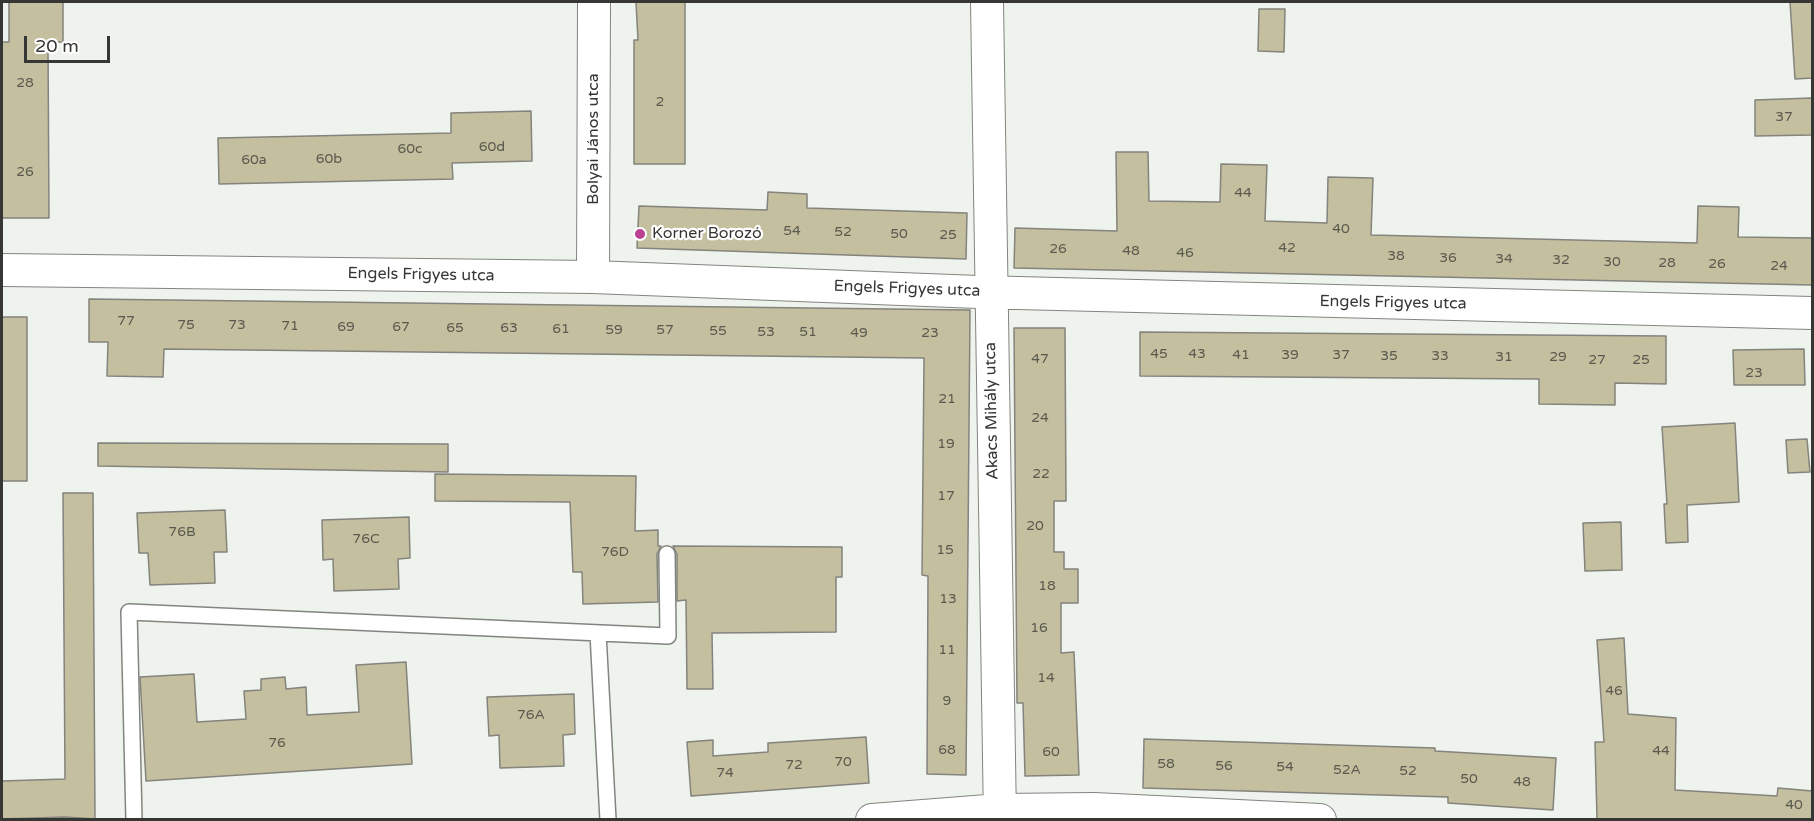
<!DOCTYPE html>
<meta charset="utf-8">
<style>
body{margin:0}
#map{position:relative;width:1814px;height:821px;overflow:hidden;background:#eff3ed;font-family:"Varela Round",sans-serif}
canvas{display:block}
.frame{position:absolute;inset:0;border:3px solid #363735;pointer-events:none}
.scale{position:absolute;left:24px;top:36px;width:86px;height:27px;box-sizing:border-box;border:3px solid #363735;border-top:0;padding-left:8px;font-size:18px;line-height:21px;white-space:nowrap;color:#363735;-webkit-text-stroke:4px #fff;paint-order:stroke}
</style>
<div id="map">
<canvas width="1814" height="821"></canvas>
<div class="frame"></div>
<div class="scale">20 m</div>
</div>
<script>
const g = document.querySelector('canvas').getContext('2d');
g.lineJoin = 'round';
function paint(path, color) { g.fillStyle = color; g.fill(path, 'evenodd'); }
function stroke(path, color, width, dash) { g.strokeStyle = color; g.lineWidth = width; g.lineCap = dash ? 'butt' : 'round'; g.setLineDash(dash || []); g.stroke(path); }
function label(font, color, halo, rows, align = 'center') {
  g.font = font + ' "Varela Round",sans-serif'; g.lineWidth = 4.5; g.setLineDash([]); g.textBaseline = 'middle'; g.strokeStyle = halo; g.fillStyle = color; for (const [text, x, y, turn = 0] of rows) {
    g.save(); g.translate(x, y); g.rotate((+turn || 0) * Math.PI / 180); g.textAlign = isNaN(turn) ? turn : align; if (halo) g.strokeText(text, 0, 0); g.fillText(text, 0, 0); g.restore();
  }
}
const building = new Path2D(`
 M 9,2 L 63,2 L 63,42 L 48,42 L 49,218 L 2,218 L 2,42 L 9,42 Z
 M 636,2 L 685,2 L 685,164 L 634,164 L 634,40 L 638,40 Z
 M 1790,2 L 1812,2 L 1812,78 L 1795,79 Z
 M 1259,9 L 1285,9 L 1284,52 L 1258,51 Z
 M 1812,98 L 1812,135 L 1755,136 L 1755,100 Z
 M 531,111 L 532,161 L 452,163 L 453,179 L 219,184 L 218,138 L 451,133 L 451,113 Z
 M 1116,152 L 1148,152 L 1149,201 L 1220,202 L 1221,164 L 1267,165 L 1265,221 L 1327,223 L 1328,177 L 1373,178 L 1371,235 L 1697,243 L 1698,206 L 1739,207 L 1738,237 L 1812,238 L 1812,285 L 1014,268 L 1015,228 L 1117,231 Z
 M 768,192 L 807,194 L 807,208 L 967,213 L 966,259 L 637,248 L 639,206 L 767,210 Z
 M 89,299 L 970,310 L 966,775 L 927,774 L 928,576 L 922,575 L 924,358 L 164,349 L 163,377 L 107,376 L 108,342 L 89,342 Z
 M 2,317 L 27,317 L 27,481 L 2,481 Z
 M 1014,328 L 1065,328 L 1066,501 L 1054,501 L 1054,552 L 1064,552 L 1064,569 L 1078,569 L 1078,603 L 1061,603 L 1061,653 L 1074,652 L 1079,775 L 1025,776 L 1023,703 L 1017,703 Z
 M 1140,332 L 1666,336 L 1666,384 L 1615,383 L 1615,405 L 1539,404 L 1539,379 L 1140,376 Z
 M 1804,349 L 1805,385 L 1734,385 L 1733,350 Z
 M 1735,423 L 1739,502 L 1687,505 L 1688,542 L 1666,543 L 1664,504 L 1667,504 L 1662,427 Z
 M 1807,439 L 1810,472 L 1788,473 L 1786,440 Z
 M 98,443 L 448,444 L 448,472 L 98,466 Z
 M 435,474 L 636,476 L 635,531 L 658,530 L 658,546 L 661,546 L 657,554 L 658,602 L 583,604 L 582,572 L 573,572 L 570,502 L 435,501 Z
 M 63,493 L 93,493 L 95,819 L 65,817 L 2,819 L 2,781 L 65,779 Z
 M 225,510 L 227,552 L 214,552 L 215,583 L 150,585 L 148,553 L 139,553 L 137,513 Z
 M 409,517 L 410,558 L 398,559 L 399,589 L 334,591 L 333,559 L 323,560 L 322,520 Z
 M 1621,522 L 1622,570 L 1585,571 L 1583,523 Z
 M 673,546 L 842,547 L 842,577 L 836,577 L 836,632 L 712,633 L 713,689 L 687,689 L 686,600 L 677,601 L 677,554 Z
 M 1624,638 L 1628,714 L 1676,718 L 1675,790 L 1777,796 L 1778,788 L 1812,791 L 1812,819 L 1597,819 L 1595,742 L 1604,742 L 1597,640 Z
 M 406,662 L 412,764 L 146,781 L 140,677 L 194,674 L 197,722 L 246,719 L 244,691 L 261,690 L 261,679 L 285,677 L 286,689 L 306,687 L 307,715 L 359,712 L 356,665 Z
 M 574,694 L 575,734 L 563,735 L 564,766 L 500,768 L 499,735 L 489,736 L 487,697 Z
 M 866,737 L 869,783 L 691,796 L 687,742 L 713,740 L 713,756 L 768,752 L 768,743 Z
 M 1144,739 L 1435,748 L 1435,751 L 1556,758 L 1553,810 L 1448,803 L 1448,797 L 1143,788 Z`);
const service = new Path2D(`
 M 598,633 L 608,820
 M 134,820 L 129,612 L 668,636 L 667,554`);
const minor = new Path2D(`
 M 987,2 L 1000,820
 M 2,270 L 593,277 L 978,292 L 1812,313
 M 593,277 L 594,2
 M 872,820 L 1000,810 L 1094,809 L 1320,820`);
const markers = [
 [640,234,6,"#bc4193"]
];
const numberNames = [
 ["28",25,83],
 ["2",660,102],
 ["37",1784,117],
 ["60d",492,147],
 ["60c",410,149],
 ["60b",329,159],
 ["60a",254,160],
 ["26",25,172],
 ["44",1243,193],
 ["40",1341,229],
 ["54",792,231],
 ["52",843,232],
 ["50",899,234],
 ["25",948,235],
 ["42",1287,248],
 ["26",1058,249],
 ["48",1131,251],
 ["46",1185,253],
 ["38",1396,256],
 ["36",1448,258],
 ["34",1504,259],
 ["32",1561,260],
 ["30",1612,262],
 ["28",1667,263],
 ["26",1717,264],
 ["24",1779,266],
 ["77",126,321],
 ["75",186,325],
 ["73",237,325],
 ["71",290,326],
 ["69",346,327],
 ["67",401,327],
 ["65",455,328],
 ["63",509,328],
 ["61",561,329],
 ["59",614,330],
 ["57",665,330],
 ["55",718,331],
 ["53",766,332],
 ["51",808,332],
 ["49",859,333],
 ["23",930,333],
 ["45",1159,354],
 ["43",1197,354],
 ["41",1241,355],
 ["39",1290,355],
 ["37",1341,355],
 ["35",1389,356],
 ["33",1440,356],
 ["31",1504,357],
 ["29",1558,357],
 ["47",1040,359],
 ["27",1597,360],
 ["25",1641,360],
 ["23",1754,373],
 ["21",947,399],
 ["24",1040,418],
 ["19",946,444],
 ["22",1041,474],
 ["17",946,496],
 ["20",1035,526],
 ["76B",182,532],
 ["76C",366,539],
 ["15",945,550],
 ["76D",615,552],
 ["18",1047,586],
 ["13",948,599],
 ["16",1039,628],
 ["11",947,650],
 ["14",1046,678],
 ["46",1614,691],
 ["9",947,701],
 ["76A",531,715],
 ["76",277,743],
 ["68",947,750],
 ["44",1661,751],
 ["60",1051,752],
 ["70",843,762],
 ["58",1166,764],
 ["72",794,765],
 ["56",1224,766],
 ["54",1285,767],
 ["52A",1347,770],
 ["52",1408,771],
 ["74",725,773],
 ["50",1469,779],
 ["48",1522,782],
 ["40",1794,805]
];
const streetNames = [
 ["Bolyai János utca",594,139,-90],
 ["Engels Frigyes utca",421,275,1],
 ["Engels Frigyes utca",907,289,2],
 ["Engels Frigyes utca",1393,303,1],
 ["Akacs Mihály utca",992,411,-91]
];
const poiNames = [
 ["Korner Borozó",652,234]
];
paint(building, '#c4bf9e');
stroke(building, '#84837d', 1.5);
stroke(service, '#82857f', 18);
stroke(minor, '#82857f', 34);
stroke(service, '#fff', 15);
stroke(minor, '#fff', 32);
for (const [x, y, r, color] of markers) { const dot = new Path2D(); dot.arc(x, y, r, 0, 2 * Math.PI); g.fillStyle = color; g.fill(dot); stroke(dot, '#fff', 2); }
label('14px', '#5a594f', null, numberNames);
label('16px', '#363735', '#fff', streetNames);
label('16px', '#363735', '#fff', poiNames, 'left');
</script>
